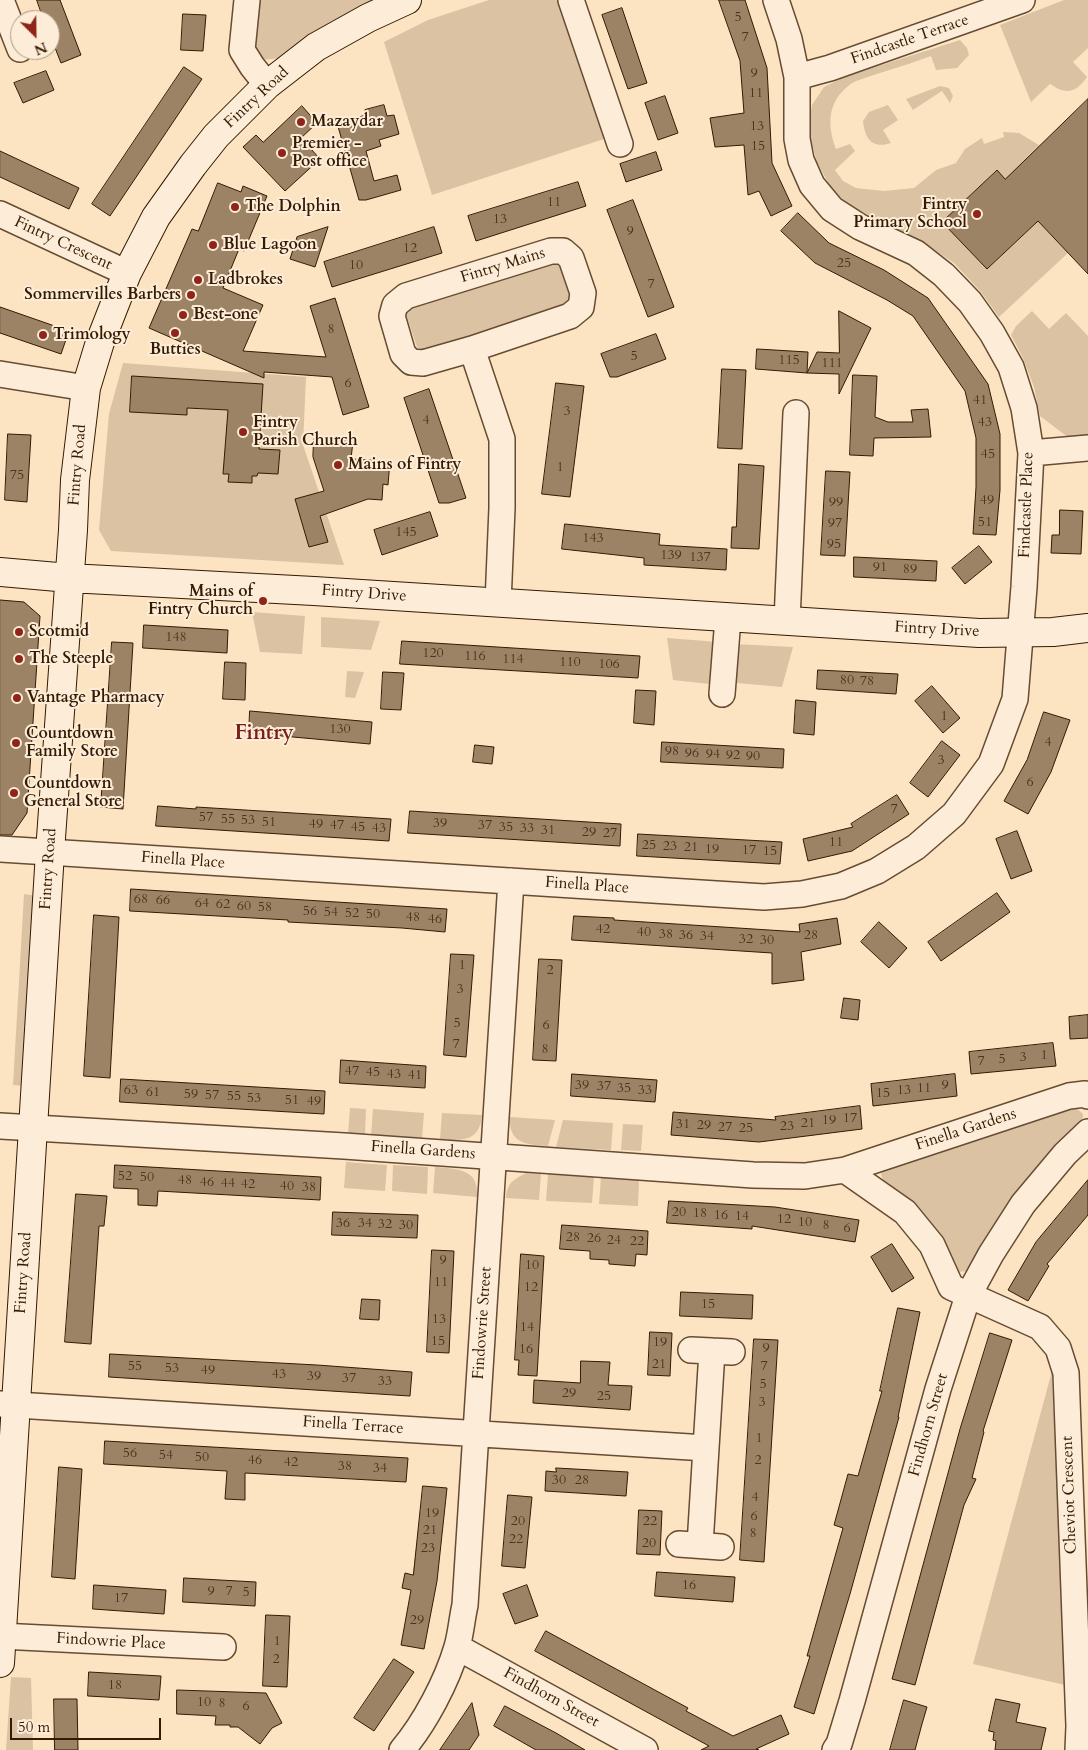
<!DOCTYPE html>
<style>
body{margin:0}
#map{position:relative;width:1088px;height:1750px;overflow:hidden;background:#fce4c3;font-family:Cardo,serif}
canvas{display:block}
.north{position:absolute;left:10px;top:10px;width:50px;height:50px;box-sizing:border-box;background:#fdedd8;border:1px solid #ac9982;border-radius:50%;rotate:157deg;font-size:14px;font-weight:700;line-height:20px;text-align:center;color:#331a02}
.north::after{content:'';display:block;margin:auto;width:18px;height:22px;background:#8f2418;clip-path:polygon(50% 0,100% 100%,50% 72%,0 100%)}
.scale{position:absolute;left:10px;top:1718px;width:151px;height:22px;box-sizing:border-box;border:2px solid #331a02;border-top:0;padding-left:6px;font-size:15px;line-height:18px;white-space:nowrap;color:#331a02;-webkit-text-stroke:4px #fdedd8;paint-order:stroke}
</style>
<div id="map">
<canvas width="1088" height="1750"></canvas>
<div class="north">N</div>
<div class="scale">50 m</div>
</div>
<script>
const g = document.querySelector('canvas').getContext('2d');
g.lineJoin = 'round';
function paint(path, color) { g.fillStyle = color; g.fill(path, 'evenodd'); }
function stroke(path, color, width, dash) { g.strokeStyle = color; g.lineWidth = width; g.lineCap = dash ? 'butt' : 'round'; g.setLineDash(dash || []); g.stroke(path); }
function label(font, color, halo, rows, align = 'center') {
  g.font = font + ' Cardo,serif'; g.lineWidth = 4; g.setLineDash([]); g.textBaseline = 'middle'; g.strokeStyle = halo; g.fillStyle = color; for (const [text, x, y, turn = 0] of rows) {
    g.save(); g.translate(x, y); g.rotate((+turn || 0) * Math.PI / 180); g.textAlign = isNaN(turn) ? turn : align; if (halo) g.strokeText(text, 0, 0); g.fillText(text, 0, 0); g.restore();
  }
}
const green = new Path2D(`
 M 255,0 L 379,0 L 283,58 L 259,60 L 249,45 Z
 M 489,0 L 559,0 L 607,138 L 432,195 L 384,42 L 428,20 Z
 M 1064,0 L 1088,0 L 1088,48 L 1073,62 L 1087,77 C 1076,93 1066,95 1050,84 L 1031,102 L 1000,25 Z
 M 960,40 L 967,48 L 969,55 L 957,68 L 936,70 L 931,56 C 915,62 899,67 883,72 C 874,75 863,78 854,82 C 828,98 826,123 836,149 L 850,144 L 855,151 L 835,170 L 843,181 L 856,188 L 884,191 L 914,188 L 936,170 L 956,163 L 965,149 L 982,138 L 984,144 L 1004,137 L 1003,132 L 1019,133 L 1039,145 L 1005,179 L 996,170 L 942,222 L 987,269 L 1038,221 L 1068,253 L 999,317 L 981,292 L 954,263 L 927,245 L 847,204 L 830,186 L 817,162 L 811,141 L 809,123 L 812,105 L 824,87 L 844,77 Z
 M 940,86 L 949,88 L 953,96 L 950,103 L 942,91 L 913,110 L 906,99 Z
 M 888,105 L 898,120 L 883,130 L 891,143 C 872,149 865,139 863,121 L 869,112 Z
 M 552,259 L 561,264 L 571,300 L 566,310 L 428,354 L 417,347 L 405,311 L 411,303 Z
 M 1032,311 L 1049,329 L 1066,313 L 1088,336 L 1088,436 L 1069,438 L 1040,416 L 1034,387 L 1023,358 L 1011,335 L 1016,326 Z
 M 123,363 L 306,377 L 303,445 L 344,565 L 111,551 L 99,530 L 109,414 Z
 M 252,612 L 305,616 L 302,654 L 260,652 Z
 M 321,617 L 380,621 L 371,650 L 321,647 Z
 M 667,638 L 718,642 L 710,684 L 673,680 Z
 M 734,644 L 793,647 L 782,687 L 737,683 Z
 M 347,671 L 364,672 L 355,698 L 345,697 Z
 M 24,894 L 37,896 L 25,1086 L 13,1085 Z
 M 1073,1105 L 1083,1114 L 1082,1126 L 968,1271 L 958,1272 L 884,1183 L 881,1174 L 886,1168 Z
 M 350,1108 L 366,1109 L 365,1135 L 348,1134 Z
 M 373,1109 L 424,1113 L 422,1138 L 371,1135 Z
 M 442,1113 L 482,1115 C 480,1142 461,1141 440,1139 Z
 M 510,1117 L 555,1120 L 548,1146 C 528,1145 508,1144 510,1117 Z
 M 563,1120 L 613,1123 L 611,1150 L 556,1147 Z
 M 623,1124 L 643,1125 L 641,1151 L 621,1150 Z
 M 346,1162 L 387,1165 L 385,1191 L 344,1188 Z
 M 393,1165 L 428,1167 L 427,1194 L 392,1191 Z
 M 435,1167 C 457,1169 479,1168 477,1197 L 433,1193 Z
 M 526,1173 L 541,1174 L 539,1200 L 506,1198 C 507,1183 513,1180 526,1173 Z
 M 548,1174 L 594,1177 L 592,1203 L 546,1201 Z
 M 601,1177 L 639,1180 L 638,1206 L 599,1204 Z
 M 1052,1371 L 1065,1685 L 973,1664 Z
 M 11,1677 L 31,1678 L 33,1750 L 6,1750 Z`);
const building = new Path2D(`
 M 37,0 L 60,0 L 81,55 L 61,63 L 50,35 L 50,20 L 44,20 Z
 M 719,0 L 745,0 L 767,68 L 772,163 L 792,206 L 771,216 L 759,191 L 748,195 L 744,145 L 715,147 L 710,118 L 744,113 L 740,61 Z
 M 622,8 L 647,83 L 628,89 L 602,15 Z
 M 183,14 L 206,15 L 203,51 L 181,50 Z
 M 184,67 L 202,79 L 110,216 L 92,204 Z
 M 46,71 L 54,90 L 23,103 L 14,83 Z
 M 665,96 L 678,133 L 658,140 L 645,103 Z
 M 1088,99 L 1088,274 L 1038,221 L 987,269 L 942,222 L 997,170 L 1005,179 Z
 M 384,105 L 387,116 L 394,115 L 399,134 L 379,140 L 381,146 L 366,151 L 374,181 L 397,175 L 401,190 L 366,200 L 359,200 L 337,123 L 366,115 L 365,110 Z
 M 302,106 L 317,123 L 301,138 L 320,159 L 285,191 L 243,147 L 256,135 L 263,142 Z
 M 0,151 L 79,188 L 69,209 L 0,177 Z
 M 656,152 L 662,170 L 626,182 L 620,164 Z
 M 578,182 L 586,206 L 476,241 L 468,216 Z
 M 218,183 L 241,192 L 243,186 L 267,196 L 244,251 L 239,249 L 223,288 L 263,305 L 243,351 L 326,357 L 310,306 L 335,298 L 369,407 L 343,415 L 332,377 L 264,372 L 264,378 L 149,328 L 192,229 L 198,231 Z
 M 633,200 L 674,307 L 648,317 L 607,210 Z
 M 798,213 L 829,243 L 884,270 L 928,298 L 988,384 L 1000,434 L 1000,490 L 996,535 L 973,534 L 976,487 L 976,438 L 965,391 L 913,316 L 887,300 L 815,263 L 781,231 Z
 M 328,227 L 315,267 L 290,259 L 297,237 Z
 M 434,227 L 442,253 L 332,287 L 324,262 Z
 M 0,307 L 69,331 L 61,354 L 0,333 Z
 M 839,311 L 871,328 L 839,394 L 839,374 L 807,373 L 817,352 L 839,353 Z
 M 656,334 L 666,359 L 617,377 L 610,377 L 601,354 Z
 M 757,349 L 808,352 L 807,373 L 756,369 Z
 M 722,369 L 746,370 L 742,449 L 718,448 Z
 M 853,375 L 877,376 L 875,417 L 888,422 L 913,422 L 911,410 L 928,409 L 931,437 L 874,438 L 873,456 L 850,455 Z
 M 132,376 L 263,384 L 259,449 L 280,450 L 278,474 L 258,473 L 257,476 L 252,476 L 252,483 L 228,482 L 229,474 L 223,474 L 228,410 L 187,408 L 187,415 L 130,412 Z
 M 556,383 L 584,386 L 570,497 L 542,494 Z
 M 429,389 L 466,498 L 449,503 L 439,503 L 404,398 Z
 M 8,434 L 31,435 L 27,502 L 5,500 Z
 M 314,439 L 353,441 L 351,459 L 390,461 L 388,485 L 383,484 L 382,500 L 368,499 L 320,516 L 328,542 L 309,547 L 295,499 L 324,491 L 313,457 Z
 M 739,464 L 764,466 L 759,549 L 731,548 L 732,527 L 736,527 Z
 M 826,471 L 850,472 L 845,556 L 821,555 Z
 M 1060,510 L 1083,511 L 1081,554 L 1051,553 L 1052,535 L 1059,535 Z
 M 430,512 L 438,536 L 382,555 L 374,530 Z
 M 565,524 L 660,534 L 659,545 L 727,549 L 726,570 L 644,565 L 644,558 L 562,549 Z
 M 979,546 L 992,562 L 965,584 L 952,568 Z
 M 854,557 L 937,561 L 936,581 L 854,577 Z
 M 0,600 L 24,602 L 40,616 L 27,813 L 12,835 L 0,835 Z
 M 144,625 L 228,630 L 227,653 L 143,648 Z
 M 402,641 L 640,656 L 638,678 L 400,664 Z
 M 112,642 L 133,643 L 123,809 L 101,807 Z
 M 225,662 L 246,663 L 245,700 L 223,699 Z
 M 818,670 L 898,674 L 896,694 L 817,689 Z
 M 383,672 L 404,673 L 401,710 L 381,709 Z
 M 932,686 L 960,718 L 943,733 L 915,701 Z
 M 636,690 L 656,691 L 654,725 L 634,723 Z
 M 796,700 L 816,702 L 814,735 L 794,733 Z
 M 250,711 L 372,722 L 370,744 L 249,733 Z
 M 1044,712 L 1070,720 L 1051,772 L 1028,814 L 1004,801 L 1027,760 Z
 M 942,741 L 960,755 L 928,797 L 910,783 Z
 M 662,742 L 784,749 L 783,768 L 661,762 Z
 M 475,745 L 494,747 L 492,764 L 473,762 Z
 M 897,795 L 909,814 L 852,851 L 808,861 L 803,839 L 853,827 L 851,824 Z
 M 158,806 L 196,809 L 196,807 L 391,819 L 389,841 L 156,826 Z
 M 410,811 L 621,824 L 620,846 L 408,833 Z
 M 1017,831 L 1032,871 L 1011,879 L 996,839 Z
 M 638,834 L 782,842 L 780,864 L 637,856 Z
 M 131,889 L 447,909 L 445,932 L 402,928 L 288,922 L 288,920 L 130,911 Z
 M 997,893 L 1010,912 L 941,961 L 928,942 Z
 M 94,915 L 119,917 L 110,1078 L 84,1076 Z
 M 574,916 L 614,918 L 614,920 L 800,932 L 799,924 L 837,918 L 841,944 L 801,952 L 804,980 L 772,984 L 772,953 L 572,940 Z
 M 879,922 L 907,948 L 889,968 L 861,942 Z
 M 451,954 L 474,955 L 466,1057 L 444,1055 Z
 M 539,959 L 562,960 L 556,1061 L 533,1060 Z
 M 844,998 L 860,1000 L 858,1020 L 841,1018 Z
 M 1088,1015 L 1088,1038 L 1070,1039 L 1069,1017 Z
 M 1053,1043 L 1056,1066 L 971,1074 L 969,1052 Z
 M 341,1060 L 426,1066 L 425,1088 L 340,1083 Z
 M 572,1074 L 657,1080 L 655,1102 L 571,1096 Z
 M 955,1074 L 957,1096 L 873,1106 L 871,1084 Z
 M 121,1079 L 325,1091 L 324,1114 L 120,1102 Z
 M 860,1106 L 862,1129 L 759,1142 L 671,1135 L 673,1112 L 776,1120 L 775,1117 Z
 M 115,1165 L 321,1177 L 320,1200 L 158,1191 L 157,1206 L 138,1205 L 138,1189 L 114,1188 Z
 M 1088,1180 L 1088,1215 L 1047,1264 L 1049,1266 L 1028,1301 L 1008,1290 L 1036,1242 Z
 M 76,1194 L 107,1196 L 104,1226 L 99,1226 L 91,1344 L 65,1342 Z
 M 669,1201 L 775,1207 L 859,1220 L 855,1242 L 752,1226 L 752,1229 L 667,1223 Z
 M 333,1212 L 418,1215 L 417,1238 L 332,1235 Z
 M 562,1225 L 648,1231 L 647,1255 L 636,1254 L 635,1266 L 609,1264 L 609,1260 L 590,1259 L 590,1251 L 560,1249 Z
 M 892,1244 L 914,1278 L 892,1292 L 871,1257 Z
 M 432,1250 L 454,1251 L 449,1353 L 427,1352 Z
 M 521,1254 L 544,1256 L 537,1376 L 518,1375 L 519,1360 L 515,1360 Z
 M 681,1292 L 753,1295 L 752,1319 L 680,1316 Z
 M 362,1299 L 380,1300 L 379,1320 L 360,1319 Z
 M 898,1308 L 920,1312 L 898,1417 L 899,1417 L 850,1594 L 814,1714 L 794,1707 L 810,1656 L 807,1656 L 843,1528 L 834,1525 L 848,1474 L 858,1476 L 882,1391 L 880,1391 Z
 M 650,1332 L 672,1333 L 670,1376 L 648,1375 Z
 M 990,1333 L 1012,1340 L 983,1431 L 984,1432 L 972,1478 L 976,1479 L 964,1505 L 915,1685 L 892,1679 L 960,1429 Z
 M 754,1339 L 778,1340 L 764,1562 L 740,1560 Z
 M 110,1354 L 317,1365 L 412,1372 L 410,1396 L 109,1377 Z
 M 581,1361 L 610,1362 L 608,1385 L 632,1386 L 630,1410 L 533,1403 L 534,1380 L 580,1383 Z
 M 105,1441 L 408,1458 L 406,1482 L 245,1473 L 245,1500 L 225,1499 L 227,1471 L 104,1464 Z
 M 59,1467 L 82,1469 L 75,1579 L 52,1577 Z
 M 556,1468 L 628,1472 L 626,1496 L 545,1491 L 546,1471 L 556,1472 Z
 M 423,1486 L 447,1488 L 437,1581 L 424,1649 L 401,1645 L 411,1590 L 402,1588 L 405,1573 L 413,1575 Z
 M 508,1495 L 532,1497 L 525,1568 L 502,1566 Z
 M 639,1510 L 662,1511 L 660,1555 L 637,1554 Z
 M 657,1572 L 735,1577 L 733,1602 L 655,1596 Z
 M 184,1578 L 256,1582 L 255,1606 L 183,1602 Z
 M 94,1585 L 166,1590 L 164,1614 L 93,1609 Z
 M 527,1585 L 538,1616 L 515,1624 L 503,1594 Z
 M 266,1615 L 290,1616 L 287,1687 L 263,1686 Z
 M 546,1631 L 688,1708 L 686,1711 L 733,1736 L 781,1715 L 789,1734 L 756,1749 L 759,1750 L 701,1750 L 709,1746 L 535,1651 Z
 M 394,1659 L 414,1672 L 374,1731 L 354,1718 Z
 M 89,1672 L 161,1676 L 159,1700 L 88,1696 Z
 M 177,1690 L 266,1693 L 282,1723 L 272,1728 L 260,1744 L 238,1727 L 230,1727 L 230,1725 L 215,1725 L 216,1716 L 177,1714 Z
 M 54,1699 L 77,1699 L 78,1750 L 55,1750 Z
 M 996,1699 L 1020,1704 L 1016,1722 L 1046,1728 L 1041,1750 L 995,1750 L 996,1741 L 993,1740 L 994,1732 L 989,1731 Z
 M 904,1700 L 927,1707 L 922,1724 L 915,1750 L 890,1750 Z
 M 472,1703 L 479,1735 L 469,1750 L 440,1750 Z
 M 505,1706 L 556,1733 L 585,1750 L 536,1750 L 494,1726 Z`);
const street = new Path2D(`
 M 1,0 L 20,49
 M 247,0 L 242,50 L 252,66 L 267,85
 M 571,0 L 620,144
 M 797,77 L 830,68 L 1022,0
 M 0,214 L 127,273
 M 472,349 L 570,316 L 581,307 L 583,293 L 571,258 L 563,251 L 551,251 L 406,296 L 395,305 L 392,316 L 403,354 L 411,362 L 423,363 L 472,349 L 502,439 L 502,508 L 498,603
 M 0,374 L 86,388
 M 1031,453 L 1088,448
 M 787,621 L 796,413
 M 722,694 L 728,618
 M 0,849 L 764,897 L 802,894 L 841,886 L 877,871 L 916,847 L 954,814 L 991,764 L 1015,699 L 1024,587 L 1031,453 L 1024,408 L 1011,367 L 992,333 L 970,302 L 944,275 L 916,253 L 860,227 L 832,209 L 812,185 L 801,160 L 797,139 L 797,77 L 789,39 L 776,0
 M 0,1126 L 344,1146 L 753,1175 L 805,1176 L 845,1170 L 1069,1096 L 1085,1094 L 1088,1096
 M 845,1170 L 905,1212 L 932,1245 L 951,1287 L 1040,1327 L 1058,1348 L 1066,1373 L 1079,1726 L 1078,1750
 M 691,1350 L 732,1352
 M 0,1404 L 706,1448
 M 679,1544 L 721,1547
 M 700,1545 L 712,1351
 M 0,1636 L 223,1647
 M 457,1647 L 645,1750
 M 402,1750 C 425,1723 447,1681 457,1647 C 461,1633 462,1618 465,1605 L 511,881
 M 835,1750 L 839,1744 L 852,1701 L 938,1389 L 968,1296 L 991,1254 L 1023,1204 L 1065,1154 L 1088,1132`);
const secondary = new Path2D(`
 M 0,572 L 69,578 L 314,591 L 979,633 L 1053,632 L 1088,628
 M 0,1663 L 50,852 L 73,530 L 75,480 L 86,388 L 100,342 L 127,273 L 156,217 L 193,165 L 216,136 L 267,85 L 316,47 L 368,18 L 407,0`);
const markers = [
 [301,122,5,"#8f2418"],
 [282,153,5,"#8f2418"],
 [235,207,5,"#8f2418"],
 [977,214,5,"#8f2418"],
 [213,245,5,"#8f2418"],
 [198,280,5,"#8f2418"],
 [191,295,5,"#8f2418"],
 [183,315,5,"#8f2418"],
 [175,333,5,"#8f2418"],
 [43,335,5,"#8f2418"],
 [243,432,5,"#8f2418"],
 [338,465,5,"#8f2418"],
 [263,601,5,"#8f2418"],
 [19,632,5,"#8f2418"],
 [19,659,5,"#8f2418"],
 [17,698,5,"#8f2418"],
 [16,743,5,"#8f2418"],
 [14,793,5,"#8f2418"]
];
const numberNames = [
 ["5",738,18],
 ["7",745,38],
 ["9",754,74],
 ["11",756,94],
 ["13",757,127],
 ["15",758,147],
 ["11",554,203],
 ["13",500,220],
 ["9",630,232],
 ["12",410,249],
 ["25",844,264],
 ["10",356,266],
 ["7",651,285],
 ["8",331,330],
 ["5",634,357],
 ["115",789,361],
 ["111",832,364],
 ["6",348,384],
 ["41",980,401],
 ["3",567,412],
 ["4",426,421],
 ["43",985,423],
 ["45",988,455],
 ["1",560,468],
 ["75",17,476],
 ["49",987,501],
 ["99",836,503],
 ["51",985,523],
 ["97",835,524],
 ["145",406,533],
 ["143",593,539],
 ["95",834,545],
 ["139",671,556],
 ["137",700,558],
 ["91",880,568],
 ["89",910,570],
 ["148",176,638],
 ["120",433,654],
 ["116",475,657],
 ["114",513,660],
 ["110",570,663],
 ["106",609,665],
 ["80",847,681],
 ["78",867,682],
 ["1",944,717],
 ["130",340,730],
 ["4",1048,743],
 ["98",672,752],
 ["96",692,754],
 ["94",713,755],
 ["92",733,756],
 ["90",753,757],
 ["3",941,761],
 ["6",1030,783],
 ["7",894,810],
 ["57",206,818],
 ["55",228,820],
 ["53",248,821],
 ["51",269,823],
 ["39",440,824],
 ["49",316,825],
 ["47",337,826],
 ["37",485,826],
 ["45",358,828],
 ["35",506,828],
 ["43",379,829],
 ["33",527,829],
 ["31",548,831],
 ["29",589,833],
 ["27",610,834],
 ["11",836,843],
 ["25",649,846],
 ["23",670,847],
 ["21",691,848],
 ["19",712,850],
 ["17",749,851],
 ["15",770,852],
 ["68",141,900],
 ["66",163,901],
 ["64",202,904],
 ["62",223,905],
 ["60",244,907],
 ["58",265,908],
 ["56",310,912],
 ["54",331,913],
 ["52",352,914],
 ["50",373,915],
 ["48",413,918],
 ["46",435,920],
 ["42",603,930],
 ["40",644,933],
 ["38",666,935],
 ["36",686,936],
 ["28",811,936],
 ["34",707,937],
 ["32",746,940],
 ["30",767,941],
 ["1",462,966],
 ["2",550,971],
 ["3",460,990],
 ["5",457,1024],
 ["6",546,1026],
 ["7",456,1045],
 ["8",545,1050],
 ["1",1044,1056],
 ["3",1023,1058],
 ["5",1002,1060],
 ["7",981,1062],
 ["47",352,1072],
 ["45",373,1073],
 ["43",394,1075],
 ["41",415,1076],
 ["39",582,1086],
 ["9",945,1086],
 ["37",604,1087],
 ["35",624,1089],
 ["11",924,1089],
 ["63",131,1091],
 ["33",645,1091],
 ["13",904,1091],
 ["61",153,1093],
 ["15",883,1094],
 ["59",191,1095],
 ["57",212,1096],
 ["55",234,1097],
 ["53",254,1099],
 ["51",292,1101],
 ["49",314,1102],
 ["17",850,1119],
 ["19",829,1121],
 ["21",808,1124],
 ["31",683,1125],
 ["29",704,1126],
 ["23",787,1127],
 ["27",725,1128],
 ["25",746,1129],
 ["52",125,1177],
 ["50",147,1178],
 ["48",185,1181],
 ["46",207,1183],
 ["44",228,1184],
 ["42",248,1185],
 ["40",287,1187],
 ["38",309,1188],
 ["20",679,1213],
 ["18",700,1214],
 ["16",721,1216],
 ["14",742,1217],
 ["12",784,1220],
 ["10",805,1223],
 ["36",343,1224],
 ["34",365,1224],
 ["32",385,1225],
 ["30",406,1226],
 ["8",826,1226],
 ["6",847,1229],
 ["28",573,1238],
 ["26",594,1239],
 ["24",614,1241],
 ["22",637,1242],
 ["9",443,1261],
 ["10",532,1266],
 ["11",441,1283],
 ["12",531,1288],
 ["15",708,1305],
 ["13",439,1320],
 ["14",527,1328],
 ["15",438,1342],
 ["19",660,1343],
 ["9",766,1349],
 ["16",526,1350],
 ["21",659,1365],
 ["55",135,1367],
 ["7",764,1367],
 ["53",172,1369],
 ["49",208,1371],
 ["43",279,1375],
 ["39",314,1377],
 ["37",349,1379],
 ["33",385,1382],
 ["5",763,1385],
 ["29",569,1394],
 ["25",604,1397],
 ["3",762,1403],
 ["1",759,1439],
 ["56",130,1454],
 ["54",166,1456],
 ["50",202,1458],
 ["46",255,1461],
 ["2",758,1461],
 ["42",291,1463],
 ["38",345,1467],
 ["34",380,1469],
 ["30",559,1481],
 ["28",582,1481],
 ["4",755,1498],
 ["19",432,1514],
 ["6",754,1517],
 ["20",518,1522],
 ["22",650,1522],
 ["21",430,1531],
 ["8",753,1534],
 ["22",516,1540],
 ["20",649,1544],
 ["23",428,1549],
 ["16",689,1586],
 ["9",211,1592],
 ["7",229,1592],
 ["5",246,1593],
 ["17",121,1599],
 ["29",417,1621],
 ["1",277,1642],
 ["2",276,1660],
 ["18",115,1686],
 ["10",204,1703],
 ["8",222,1704],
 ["6",246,1707]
];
const streetNames = [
 ["Findcastle Terrace",910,40,-19],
 ["Fintry Road",257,98,-43],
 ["Fintry Crescent",63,244,25],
 ["Fintry Mains",503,266,-17],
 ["Fintry Road",78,465,-85],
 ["Findcastle Place",1027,505,-88],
 ["Fintry Drive",364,594,4],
 ["Fintry Drive",937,630,3],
 ["Finella Place",183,861,4],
 ["Fintry Road",49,869,-86],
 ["Finella Place",587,886,4],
 ["Finella Gardens",966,1130,-18],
 ["Finella Gardens",423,1151,4],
 ["Fintry Road",24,1273,-86],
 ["Findowrie Street",483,1323,-86],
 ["Findhorn Street",929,1425,-74],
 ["Finella Terrace",353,1426,4],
 ["Cheviot Crescent",1070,1495,-92],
 ["Findowrie Place",111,1642,3],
 ["Findhorn Street",551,1698,29]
];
const poiNames = [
 ["Mazaydar",311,122],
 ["Premier -",292,144],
 ["Post office",292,162],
 ["Fintry",967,205,"right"],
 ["Primary School",967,223,"right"],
 ["The Dolphin",245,207],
 ["Blue Lagoon",223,245],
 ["Ladbrokes",208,280],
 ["Sommervilles Barbers",181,295,"right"],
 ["Best-one",193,315],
 ["Trimology",53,335],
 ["Butties",175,350,"center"],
 ["Fintry",253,423],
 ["Parish Church",253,441],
 ["Mains of Fintry",348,465],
 ["Mains of",253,592,"right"],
 ["Fintry Church",253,610,"right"],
 ["Scotmid",29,632],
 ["The Steeple",29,659],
 ["Vantage Pharmacy",27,698],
 ["Countdown",26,734],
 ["Family Store",26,752],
 ["Countdown",24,784],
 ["General Store",24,802]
];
const districtNames = [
 ["Fintry",264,734]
];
paint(green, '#dac2a2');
paint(building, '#9c8366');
stroke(building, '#331a02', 1);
stroke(street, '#654c32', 28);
stroke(secondary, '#331a02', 30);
stroke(street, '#fdedd8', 25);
stroke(secondary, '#fdedd8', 28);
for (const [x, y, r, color] of markers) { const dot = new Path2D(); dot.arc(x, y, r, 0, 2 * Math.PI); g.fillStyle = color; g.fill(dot); stroke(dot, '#fdedd8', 2); }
label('14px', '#4d341b', null, numberNames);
label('16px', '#331a02', '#fdedd8', streetNames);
label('bold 16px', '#331a02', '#fdedd8', poiNames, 'left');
label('bold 21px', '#7a1f14', '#fdedd8', districtNames);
</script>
